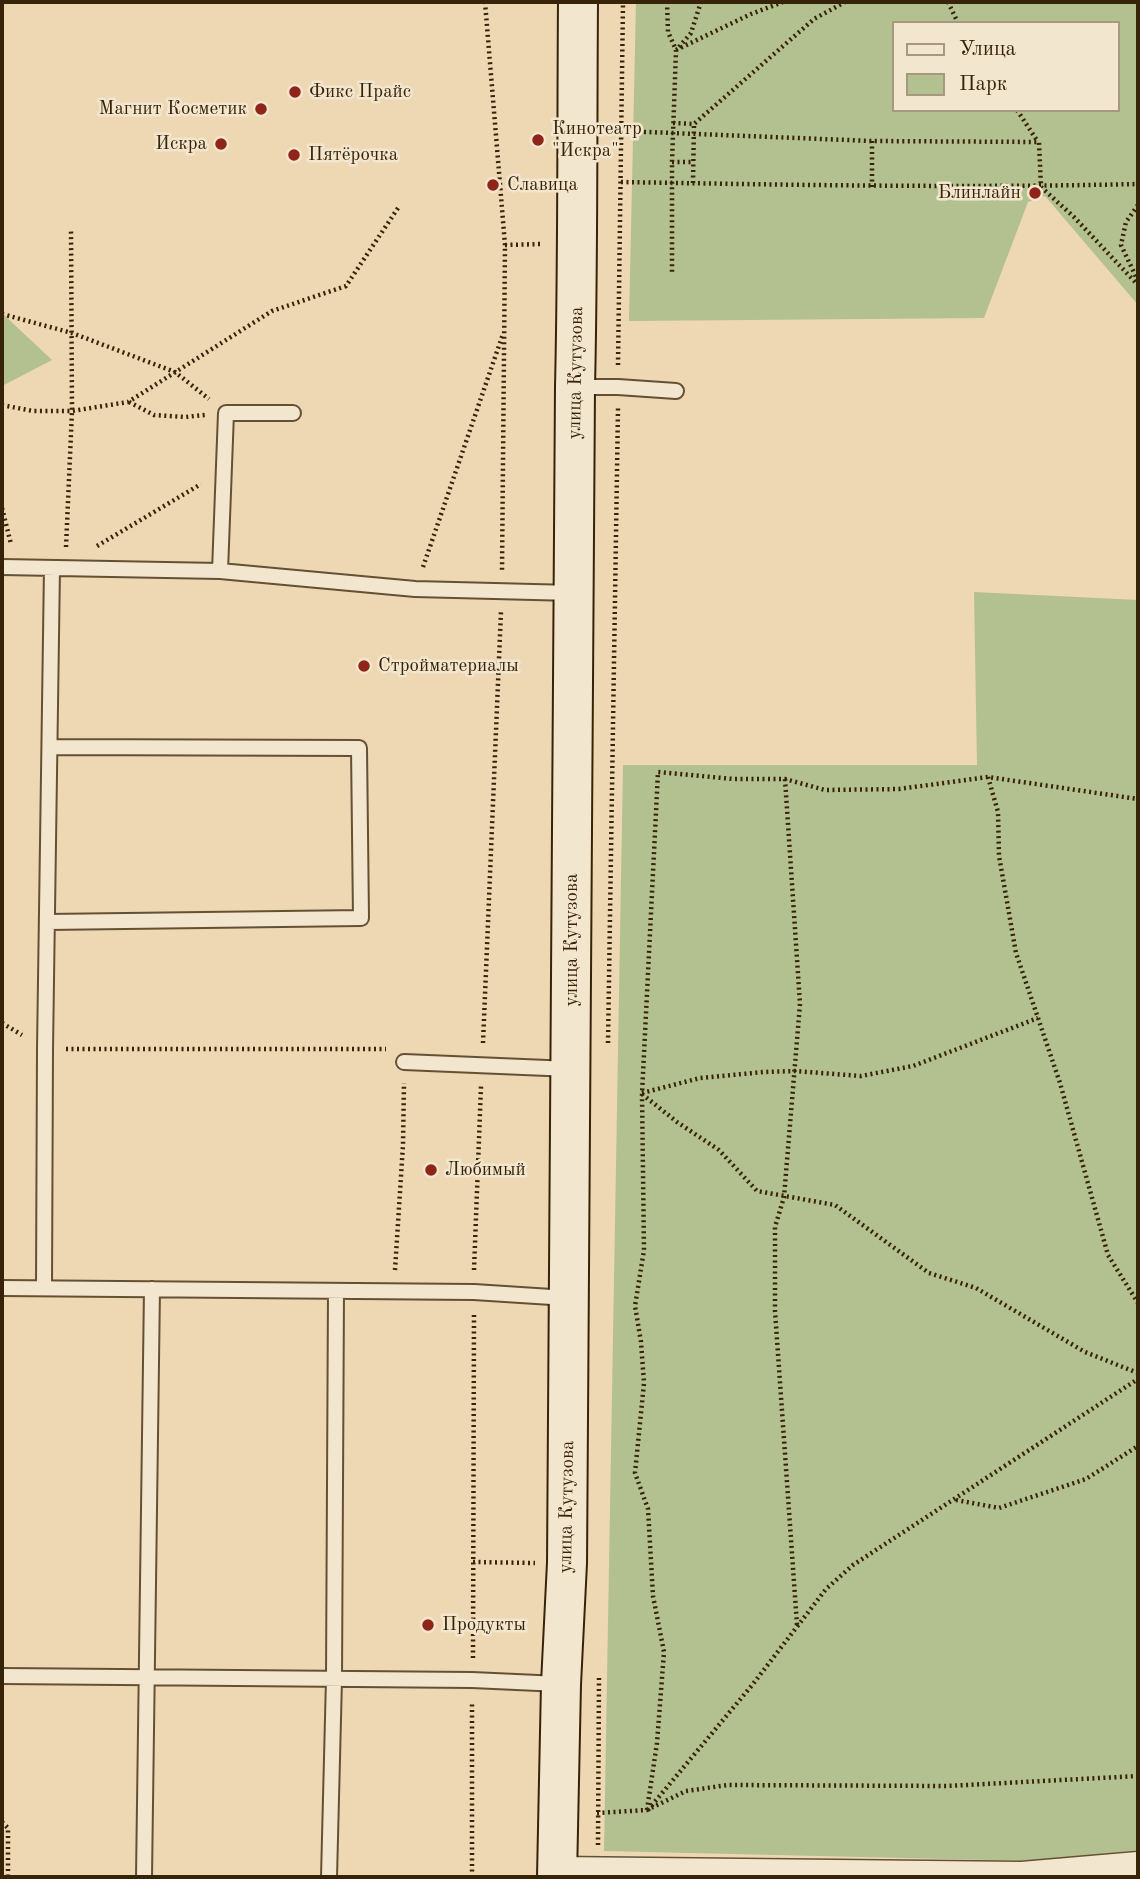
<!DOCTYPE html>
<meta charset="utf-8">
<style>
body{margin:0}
#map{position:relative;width:1140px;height:1879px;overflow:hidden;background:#edd8b3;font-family:"Old Standard TT",serif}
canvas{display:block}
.frame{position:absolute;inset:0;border:4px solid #372308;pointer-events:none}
.legend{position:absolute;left:892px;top:21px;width:228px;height:91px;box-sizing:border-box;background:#f3e6ce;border:2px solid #a8987f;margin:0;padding:9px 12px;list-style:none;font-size:21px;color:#372308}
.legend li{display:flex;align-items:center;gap:14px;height:35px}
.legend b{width:35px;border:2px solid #a8987f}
</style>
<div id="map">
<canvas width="1140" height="1879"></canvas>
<div class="frame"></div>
<ul class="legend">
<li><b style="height:9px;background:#f3e6ce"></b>Улица</li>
<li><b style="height:19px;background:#b3c090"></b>Парк</li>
</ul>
</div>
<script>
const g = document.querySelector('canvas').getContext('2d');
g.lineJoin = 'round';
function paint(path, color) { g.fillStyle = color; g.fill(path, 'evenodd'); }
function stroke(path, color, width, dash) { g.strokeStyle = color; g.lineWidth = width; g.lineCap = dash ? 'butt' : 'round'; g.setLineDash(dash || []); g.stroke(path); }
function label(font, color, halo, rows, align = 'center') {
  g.font = font + ' "Old Standard TT",serif'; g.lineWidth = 5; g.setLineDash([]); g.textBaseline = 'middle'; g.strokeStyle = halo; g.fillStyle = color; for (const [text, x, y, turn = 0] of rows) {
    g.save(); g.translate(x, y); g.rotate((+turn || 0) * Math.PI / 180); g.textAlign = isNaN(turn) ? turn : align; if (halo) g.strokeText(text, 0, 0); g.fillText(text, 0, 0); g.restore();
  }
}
const green = new Path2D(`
 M 636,2 L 1138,2 L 1138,305 L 1045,196 L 1028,202 L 984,318 L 629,321 ZM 893,23 L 1117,23 L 1117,110 L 893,110 Z
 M 2,313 L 52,360 L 2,386 Z
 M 974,592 L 1138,600 L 1138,1850 L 1033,1861 L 604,1851 L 623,765 L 977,765 Z`);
const path = new Path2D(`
 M 485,2 L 505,245 L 502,570
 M 667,2 L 668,32 L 676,50 L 672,162 L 672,274
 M 948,2 L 958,23
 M 679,47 L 691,33 L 701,2
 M 676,50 L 751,14 L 783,2
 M 1017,110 L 1038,142
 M 673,123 L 694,124 L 814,19 L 845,2
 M 622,131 L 872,141 L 1039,142 L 1041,187 L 1074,217 L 1138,285
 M 672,162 L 693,162
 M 621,182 C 793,185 966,188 1138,184
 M 693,183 L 694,124
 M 872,187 L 872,141
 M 1138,205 L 1126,222 L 1121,245 L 1138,281
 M 505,245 L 542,244
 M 2,314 L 72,333 L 175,372 L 209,399
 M 618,365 L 623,2
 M 129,402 L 154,415 L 185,417 L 205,415
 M 2,405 L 33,411 L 72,411 L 128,402 L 272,311 L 346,286 L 398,208
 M 2,508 L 11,544
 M 97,546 L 201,484
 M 66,547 L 72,411 L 71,230
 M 423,567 L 503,334
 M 988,777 L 998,812 L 999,856 L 1016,953 L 1060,1083 L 1108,1255 L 1138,1303
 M 785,779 L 800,1004 L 784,1197 L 775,1227 L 775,1311 L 797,1625
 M 2,1023 L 22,1035
 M 483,1043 L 501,611
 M 608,1043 L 618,408
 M 66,1049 L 386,1049
 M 642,1093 L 700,1078 L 764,1072 L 795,1071 L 861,1076 L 913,1066 L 1038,1018
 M 642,1094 L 677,1122 L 719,1150 L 757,1191 L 835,1205 L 929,1273 L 976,1288 L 1085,1352 L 1138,1373
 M 395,1270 L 403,1145 L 404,1083
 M 474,1270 L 481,1086
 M 956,1500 L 999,1508 L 1086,1479 L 1138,1446
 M 473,1562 L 535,1563
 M 473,1658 L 474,1314
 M 647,1810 L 657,1743 L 664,1652 L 653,1596 L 648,1509 L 635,1473 L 644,1383 L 641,1342 L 635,1306 L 644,1250 L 642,1094 L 658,772 L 733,779 L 785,779 L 825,790 L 899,789 L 988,777 L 1138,799
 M 648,1810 L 753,1684 L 826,1589 L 853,1565 L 1138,1379
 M 597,1813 L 647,1810 L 686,1791 L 728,1785 L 947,1786 L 1138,1776
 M 2,1822 L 8,1828 L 8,1877
 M 598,1845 L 599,1675
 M 472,1877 L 472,1702`);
const lane = new Path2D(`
 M 576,387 L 618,387 L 676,391
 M 2,567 L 220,571 L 415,589 L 573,593
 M 220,571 L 226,413 L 293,413
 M 47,922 L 361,918 L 359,748 L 50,747
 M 404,1062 L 571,1069
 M 2,1288 L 474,1292 L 567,1298
 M 44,1288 L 45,1049 L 52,568
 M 2,1676 L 472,1680 L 560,1684
 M 144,1877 L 152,1289
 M 329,1877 L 334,1679 L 336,1291`);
const street = new Path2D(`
 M 557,1872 L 1022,1877 L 1138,1867`);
const secondary = new Path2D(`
 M 557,1877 L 561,1684 L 567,1563 L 575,387 C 578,258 577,130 578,2`);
const markers = [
 [295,92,7,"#8f2418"],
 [261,109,7,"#8f2418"],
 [538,140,7,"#8f2418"],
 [221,144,7,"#8f2418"],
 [294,155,7,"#8f2418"],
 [493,185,7,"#8f2418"],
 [1035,193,7,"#8f2418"],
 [364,666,7,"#8f2418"],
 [431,1170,7,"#8f2418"],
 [428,1625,7,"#8f2418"]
];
const poiNames = [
 ["Фикс Прайс",309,92],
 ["Магнит Косметик",247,109,"right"],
 ["Кинотеатр",552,129],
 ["\"Искра\"",552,151],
 ["Искра",207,144,"right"],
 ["Пятёрочка",308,155],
 ["Славица",507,185],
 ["Блинлайн",1021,193,"right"],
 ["Стройматериалы",378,666],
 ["Любимый",445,1170],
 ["Продукты",442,1625]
];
const streetNames = [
 ["улица Кутузова",576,373,-89],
 ["улица Кутузова",572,940,-90],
 ["улица Кутузова",567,1507,-89]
];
paint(green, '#b3c090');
stroke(lane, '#645033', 18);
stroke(street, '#645033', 33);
stroke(secondary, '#372308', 42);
stroke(path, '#372308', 4.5, [2, 3.5]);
stroke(lane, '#f3e6ce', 14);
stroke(street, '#f3e6ce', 30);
stroke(secondary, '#f3e6ce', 38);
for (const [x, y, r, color] of markers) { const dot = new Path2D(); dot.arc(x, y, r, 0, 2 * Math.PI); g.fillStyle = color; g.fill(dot); stroke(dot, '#f3e6ce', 2.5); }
label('19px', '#372308', '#f3e6ce', poiNames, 'left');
label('19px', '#372308', '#f3e6ce', streetNames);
</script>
